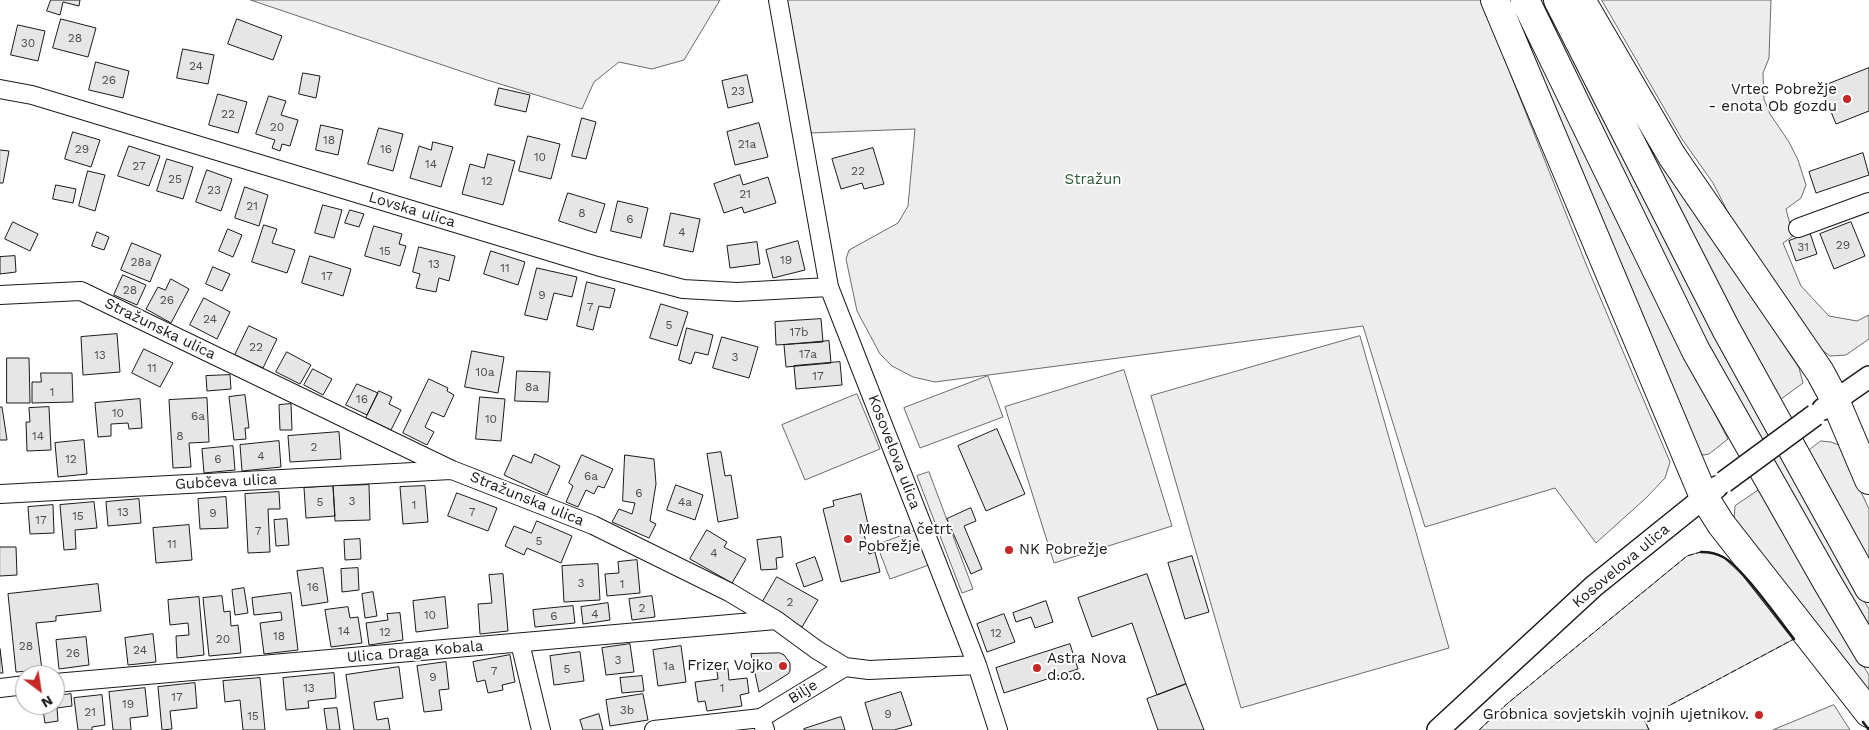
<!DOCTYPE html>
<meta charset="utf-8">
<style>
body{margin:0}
#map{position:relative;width:1869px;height:730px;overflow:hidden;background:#fff;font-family:"Work Sans",sans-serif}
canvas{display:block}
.north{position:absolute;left:15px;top:665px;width:50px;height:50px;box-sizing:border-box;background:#fff;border:1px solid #a3a3a3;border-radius:50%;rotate:149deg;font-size:14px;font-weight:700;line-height:20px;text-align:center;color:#1a1a1a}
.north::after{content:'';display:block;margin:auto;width:18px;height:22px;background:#c62828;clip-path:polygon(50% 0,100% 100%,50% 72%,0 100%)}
</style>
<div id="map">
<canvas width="1869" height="730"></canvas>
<div class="north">N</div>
</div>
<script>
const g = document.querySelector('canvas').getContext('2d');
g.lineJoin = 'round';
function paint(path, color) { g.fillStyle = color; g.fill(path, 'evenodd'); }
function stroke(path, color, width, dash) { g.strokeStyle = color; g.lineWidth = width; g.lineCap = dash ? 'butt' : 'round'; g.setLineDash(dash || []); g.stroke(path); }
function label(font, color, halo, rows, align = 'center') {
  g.font = font + ' "Work Sans",sans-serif'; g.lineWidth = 4; g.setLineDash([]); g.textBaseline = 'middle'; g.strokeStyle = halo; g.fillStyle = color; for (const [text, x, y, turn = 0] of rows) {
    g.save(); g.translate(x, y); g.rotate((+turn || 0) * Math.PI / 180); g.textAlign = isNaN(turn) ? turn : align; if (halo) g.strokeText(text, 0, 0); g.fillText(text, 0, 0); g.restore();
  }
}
const built = new Path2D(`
 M 251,0 L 720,0 L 684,60 L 652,69 L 619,62 L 594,82 L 582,109 L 487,80 Z
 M 772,0 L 1481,0 L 1588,269 L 1670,462 L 1665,478 L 1646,498 L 1596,543 L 1555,488 L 1425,527 L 1363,326 L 935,382 L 913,377 L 892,366 L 880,354 L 857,311 L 846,259 L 849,250 L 898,223 L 908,206 L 915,129 L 810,133 Z
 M 1503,0 L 1511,0 L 1580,134 L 1688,362 L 1728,439 L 1709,454 L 1704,455 L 1694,453 Z
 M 1537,0 L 1546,0 L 1850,578 L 1869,609 L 1869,629 L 1716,362 Z
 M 1602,0 L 1771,0 L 1769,58 L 1763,73 L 1764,99 L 1770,114 L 1789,142 L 1798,160 L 1806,185 L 1801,198 L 1786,209 L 1793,236 L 1783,243 L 1801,286 L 1829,316 L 1857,321 L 1869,315 L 1869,339 L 1846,355 L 1830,356 L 1818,347 L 1738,232 L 1713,183 L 1682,139 Z
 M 1609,78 L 1799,368 L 1803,383 L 1777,402 Z
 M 1360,336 L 1449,648 L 1241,708 L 1151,396 Z
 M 1124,370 L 1172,526 L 1054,563 L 1005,407 Z
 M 988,376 L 1003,417 L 920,448 L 904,408 Z
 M 857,394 L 880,449 L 805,480 L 782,425 Z
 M 1821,441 L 1831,442 L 1839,445 L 1869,509 L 1869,561 L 1807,452 Z
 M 929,472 L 973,589 L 962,593 L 917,476 Z
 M 1759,490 L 1824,602 L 1869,675 L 1869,698 L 1734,521 L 1735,506 Z
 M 917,530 L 929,565 L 890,579 L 877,545 Z
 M 1701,552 L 1710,552 L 1724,558 L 1743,576 L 1794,639 L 1644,719 L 1649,730 L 1479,730 L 1508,703 L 1687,556 Z
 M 1834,705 L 1850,730 L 1773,730 Z`);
const building = new Path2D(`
 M 51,0 L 80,0 L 79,6 L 63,2 L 60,15 L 47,11 Z
 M 61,19 L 96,28 L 88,57 L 53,48 Z
 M 237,19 L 282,36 L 273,60 L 228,44 Z
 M 18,25 L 45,31 L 38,61 L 11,55 Z
 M 183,49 L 214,55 L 208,84 L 177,78 Z
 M 96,62 L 129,71 L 123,98 L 89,90 Z
 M 1869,68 L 1869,111 L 1836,124 L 1821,87 Z
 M 303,73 L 320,76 L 316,98 L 299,94 Z
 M 747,75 L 753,102 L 728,108 L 722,81 Z
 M 499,88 L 530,95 L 526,112 L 495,105 Z
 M 218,94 L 247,102 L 238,133 L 209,125 Z
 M 269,96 L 286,101 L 281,115 L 298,120 L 290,146 L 282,144 L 280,151 L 272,148 L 275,140 L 256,134 Z
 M 582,118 L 596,122 L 586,159 L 572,156 Z
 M 759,123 L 768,157 L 735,165 L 727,132 Z
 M 321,125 L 343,130 L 338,155 L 316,150 Z
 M 379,128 L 403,134 L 393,171 L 368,164 Z
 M 73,132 L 100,140 L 91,167 L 65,159 Z
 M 528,136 L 560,144 L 551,179 L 519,171 Z
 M 433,142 L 453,147 L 441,187 L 410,178 L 419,146 L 431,150 Z
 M 129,146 L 160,156 L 149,186 L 118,176 Z
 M 873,148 L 884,184 L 864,189 L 862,183 L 841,189 L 832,159 Z
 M 0,150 L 9,151 L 3,183 L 0,183 Z
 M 1863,153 L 1869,175 L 1816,193 L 1809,172 Z
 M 488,154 L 515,161 L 503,205 L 462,194 L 470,164 L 484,168 Z
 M 167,159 L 193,167 L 183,199 L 157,191 Z
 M 207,170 L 232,179 L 221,211 L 196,202 Z
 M 88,171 L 105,175 L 95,211 L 79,206 Z
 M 740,175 L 743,185 L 768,177 L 776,203 L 744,213 L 742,207 L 724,213 L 714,184 Z
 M 56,185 L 76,189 L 73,203 L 53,199 Z
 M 245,187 L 268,195 L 259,226 L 235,218 Z
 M 568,193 L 605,204 L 596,233 L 559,221 Z
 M 618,201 L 648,208 L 641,238 L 611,231 Z
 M 323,205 L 342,210 L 334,238 L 315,233 Z
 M 350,210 L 364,214 L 359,227 L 345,223 Z
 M 671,213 L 700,219 L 693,252 L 664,246 Z
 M 13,222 L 38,234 L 30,251 L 5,239 Z
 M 1851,222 L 1865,256 L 1834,269 L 1820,234 Z
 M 264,225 L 277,229 L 272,243 L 295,250 L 287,273 L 252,262 Z
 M 374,226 L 402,234 L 399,244 L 406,246 L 400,266 L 365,256 Z
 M 228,229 L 242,235 L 233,257 L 219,251 Z
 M 97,232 L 109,237 L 104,250 L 92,246 Z
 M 1810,233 L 1817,254 L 1796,261 L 1789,241 Z
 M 798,241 L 805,270 L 773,278 L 766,250 Z
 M 757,242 L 760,264 L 730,268 L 727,246 Z
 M 132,243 L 161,255 L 150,282 L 121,270 Z
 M 419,247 L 455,256 L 449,281 L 439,278 L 436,292 L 416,288 L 420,274 L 413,272 Z
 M 491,251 L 525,262 L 518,285 L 484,274 Z
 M 15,256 L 16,272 L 0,274 L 0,257 Z
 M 310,256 L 351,269 L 343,296 L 302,283 Z
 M 213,267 L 230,274 L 222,291 L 206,284 Z
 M 537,268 L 577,277 L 572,297 L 554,293 L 547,320 L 525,315 Z
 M 123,275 L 146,285 L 137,305 L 114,295 Z
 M 171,279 L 189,289 L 171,323 L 146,309 L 158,287 L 165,290 Z
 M 587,282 L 615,289 L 610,308 L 599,306 L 593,330 L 577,326 Z
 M 204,298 L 230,312 L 217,339 L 190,325 Z
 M 661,304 L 688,312 L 677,346 L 650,338 Z
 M 821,319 L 823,342 L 776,345 L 775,322 Z
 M 249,326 L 277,339 L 263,368 L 235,355 Z
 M 687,328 L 713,335 L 708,355 L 695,352 L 691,364 L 679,360 Z
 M 117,334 L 120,372 L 83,375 L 81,337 Z
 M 722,337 L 758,347 L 749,378 L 713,368 Z
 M 829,341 L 831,363 L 786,367 L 784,345 Z
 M 144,349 L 173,363 L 160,387 L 132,373 Z
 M 472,351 L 504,357 L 498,393 L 465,387 Z
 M 287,352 L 311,365 L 300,384 L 276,372 Z
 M 7,358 L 29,358 L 30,403 L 7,403 Z
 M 840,362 L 842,385 L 796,389 L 794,366 Z
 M 313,369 L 332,379 L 323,395 L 304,385 Z
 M 517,371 L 550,372 L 548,402 L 515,401 Z
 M 41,373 L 72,373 L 73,402 L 32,403 L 32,382 L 41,382 Z
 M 230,375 L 231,389 L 207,391 L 206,376 Z
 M 429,379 L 448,388 L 447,391 L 454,395 L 444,417 L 432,412 L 425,427 L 434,432 L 427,445 L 403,433 Z
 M 357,384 L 378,393 L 367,415 L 346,405 Z
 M 379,391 L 392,397 L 389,404 L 401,410 L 391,430 L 366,418 Z
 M 245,395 L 249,428 L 245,428 L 246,439 L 234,440 L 229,397 Z
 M 480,397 L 505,399 L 501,441 L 476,439 Z
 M 207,398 L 209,442 L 189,443 L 191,467 L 173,468 L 169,400 Z
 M 140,399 L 142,428 L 129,429 L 128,423 L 111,424 L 111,436 L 98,437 L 95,403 Z
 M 291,404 L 292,430 L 280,430 L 279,405 Z
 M 0,407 L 2,407 L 7,440 L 0,440 Z
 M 49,407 L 51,450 L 27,451 L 26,422 L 30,422 L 29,408 Z
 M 997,429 L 1025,494 L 986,511 L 958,446 Z
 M 339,432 L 341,459 L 290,462 L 288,436 Z
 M 84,440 L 87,474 L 58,477 L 55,443 Z
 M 279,441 L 281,467 L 242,471 L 240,445 Z
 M 233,446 L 235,470 L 204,473 L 202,449 Z
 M 721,452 L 725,476 L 731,475 L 738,518 L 718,522 L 707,454 Z
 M 535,454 L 560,466 L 547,495 L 504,475 L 513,455 L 531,463 Z
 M 582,455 L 613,469 L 604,488 L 598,486 L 594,494 L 586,490 L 578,507 L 566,502 L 573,486 L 569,483 Z
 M 625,455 L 654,459 L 656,484 L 650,521 L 656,524 L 649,538 L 612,522 L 619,509 L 632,514 L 635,503 L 623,501 Z
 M 369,485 L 370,520 L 335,521 L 333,486 Z
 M 676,485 L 703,495 L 695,520 L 667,510 Z
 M 333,486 L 335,516 L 306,518 L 304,488 Z
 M 425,486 L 428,522 L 403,524 L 400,487 Z
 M 279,492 L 280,509 L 268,509 L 270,552 L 248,553 L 245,494 Z
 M 457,493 L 497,508 L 488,531 L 448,516 Z
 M 861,494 L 868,524 L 862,526 L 869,554 L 875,552 L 880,572 L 841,582 L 823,509 L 834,506 L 833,501 Z
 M 226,497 L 228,528 L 200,529 L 198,499 Z
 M 139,499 L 141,523 L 108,526 L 106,502 Z
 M 94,502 L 97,528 L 75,530 L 76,549 L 64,550 L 60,505 Z
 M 53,505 L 54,533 L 30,534 L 28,507 Z
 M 971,508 L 976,521 L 964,526 L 982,569 L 971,574 L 947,519 Z
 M 287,519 L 289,545 L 276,546 L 274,520 Z
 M 537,521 L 572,536 L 561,563 L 527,548 L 524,555 L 505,546 L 514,526 L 531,533 Z
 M 189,525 L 192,560 L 156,563 L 153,528 Z
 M 707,530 L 727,542 L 724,547 L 746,559 L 732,583 L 690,559 Z
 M 781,537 L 783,557 L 776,558 L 777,569 L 761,570 L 757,540 Z
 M 360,539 L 361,559 L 345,560 L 344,540 Z
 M 0,547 L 16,547 L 17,575 L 0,576 Z
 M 1192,556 L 1209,612 L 1185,619 L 1168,563 Z
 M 815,557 L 823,580 L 804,587 L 796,564 Z
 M 637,560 L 640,593 L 607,596 L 605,574 L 619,573 L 618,562 Z
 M 598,564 L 600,600 L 564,602 L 562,566 Z
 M 323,568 L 328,602 L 302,606 L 297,571 Z
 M 358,568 L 359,590 L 342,592 L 341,569 Z
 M 503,574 L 508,631 L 480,634 L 478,604 L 492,603 L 489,575 Z
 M 1147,574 L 1186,684 L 1157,695 L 1132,623 L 1092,637 L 1078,598 Z
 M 777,577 L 818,600 L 802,627 L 762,603 Z
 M 98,584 L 101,611 L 56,616 L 56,621 L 36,623 L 42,670 L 16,672 L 8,594 Z
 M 244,588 L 248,613 L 235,615 L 232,590 Z
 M 373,592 L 377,616 L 365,618 L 362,594 Z
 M 291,593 L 298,650 L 264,654 L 260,623 L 282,620 L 281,612 L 254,615 L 252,598 Z
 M 222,596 L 224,612 L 230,611 L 231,626 L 238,625 L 241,653 L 209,656 L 203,598 Z
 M 652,596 L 655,617 L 632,620 L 629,599 Z
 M 199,597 L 204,655 L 177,658 L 176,636 L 189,635 L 188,623 L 170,625 L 168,600 Z
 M 445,597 L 448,628 L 416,632 L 413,601 Z
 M 1046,601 L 1053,622 L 1035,628 L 1031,617 L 1016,622 L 1013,613 Z
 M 608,603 L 610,620 L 583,624 L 581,607 Z
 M 573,606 L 575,623 L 535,627 L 533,610 Z
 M 348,607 L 350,618 L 358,617 L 362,643 L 331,647 L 325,610 Z
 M 400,613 L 403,640 L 369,645 L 366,623 L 388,620 L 387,614 Z
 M 1004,614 L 1015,642 L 987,652 L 977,624 Z
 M 153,634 L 156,662 L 128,665 L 125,638 Z
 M 86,637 L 89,665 L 59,669 L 56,640 Z
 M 630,644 L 634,672 L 606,675 L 602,648 Z
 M 1070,644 L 1078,669 L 1004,693 L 996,668 Z
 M 681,646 L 686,682 L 658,686 L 653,650 Z
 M 0,649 L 3,673 L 0,673 Z
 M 580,652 L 584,681 L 554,685 L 550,656 Z
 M 780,653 L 784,655 L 790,663 L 790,671 L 788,674 L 759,692 L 751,654 Z
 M 510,655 L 515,682 L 502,685 L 503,690 L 488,693 L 485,680 L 477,682 L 473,662 Z
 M 446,662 L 449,689 L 439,690 L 442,710 L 424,712 L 417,666 Z
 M 399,667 L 403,698 L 374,702 L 377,720 L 388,718 L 390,730 L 354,730 L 346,675 Z
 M 728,669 L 729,680 L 747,678 L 749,693 L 740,695 L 742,706 L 707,711 L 705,701 L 698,702 L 695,682 L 718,679 L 717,671 Z
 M 334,673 L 336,698 L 308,701 L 309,708 L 286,710 L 283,678 Z
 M 642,676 L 644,691 L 622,693 L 620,678 Z
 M 260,678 L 265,730 L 243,730 L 240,700 L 225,702 L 223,681 Z
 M 195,683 L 197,708 L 170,711 L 172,729 L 162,730 L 158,687 Z
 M 1186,684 L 1204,730 L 1158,730 L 1147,699 Z
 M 145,688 L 148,716 L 130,718 L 131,730 L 113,730 L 109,692 Z
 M 901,692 L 912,725 L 894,730 L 873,730 L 865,703 Z
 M 71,694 L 72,706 L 57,708 L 58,721 L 45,723 L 43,710 L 29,711 L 28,705 L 55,705 L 55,696 Z
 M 643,694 L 648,720 L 610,726 L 606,700 Z
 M 102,695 L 105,725 L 92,727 L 92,730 L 78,730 L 74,698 Z
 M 337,708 L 340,730 L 327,730 L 324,709 Z
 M 599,714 L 603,730 L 583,730 L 580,720 Z
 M 841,717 L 845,730 L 804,730 L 804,729 Z`);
const minor = new Path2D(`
 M 778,0 L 829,287 L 977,665 L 998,730
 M 0,89 L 32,95 L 597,266 L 683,289 L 737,292 L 829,287
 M 1798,228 L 1869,202
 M 0,295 L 81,291 L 452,470 L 593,525 L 729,592 L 776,620 L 817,650 L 845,667 L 869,670 L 977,665
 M 0,494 L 451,470
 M 520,643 L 541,730
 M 55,683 L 776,620
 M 0,688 L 25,685
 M 654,730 L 761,718
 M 765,730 L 761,718 L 845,667`);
const tertiary = new Path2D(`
 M 1823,409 L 1869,377
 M 1438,730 L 1594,586 L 1717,487`);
const trunk = new Path2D(`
 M 1495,0 L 1704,497 L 1721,524 L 1869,713
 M 1525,0 L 1696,351 L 1827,582 L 1869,653
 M 1558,0 L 1726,329 L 1869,588
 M 1581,0 L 1672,156 L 1820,372 L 1835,400 L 1869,480`);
const tertiaryBridge = new Path2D(`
 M 1724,482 L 1815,415`);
const fence = new Path2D(`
 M 1479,730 L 1508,703 L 1687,556 L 1701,552
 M 1649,730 L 1644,719 L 1794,639`);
const wall = new Path2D(`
 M 1701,552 C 1709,552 1716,553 1723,557 C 1743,568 1778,619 1794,639
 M 1863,722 L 1869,730`);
const markers = [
 [1847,99,5,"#c62828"],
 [848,539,5,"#c62828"],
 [1009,550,5,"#c62828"],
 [783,666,5,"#c62828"],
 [1037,668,5,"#c62828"],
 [1759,715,5,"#c62828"]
];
const numberNames = [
 ["28",75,38],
 ["30",28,43],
 ["24",196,66],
 ["26",109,80],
 ["23",738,91],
 ["22",228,114],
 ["20",277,127],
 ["18",329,140],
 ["21a",747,144],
 ["29",82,149],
 ["16",386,149],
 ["10",540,157],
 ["14",431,164],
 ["27",139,166],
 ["22",858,171],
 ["25",175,179],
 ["12",487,181],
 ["23",214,190],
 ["21",745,194],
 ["21",252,206],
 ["8",582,213],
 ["6",630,219],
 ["4",682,232],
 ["29",1843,245],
 ["31",1803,247],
 ["15",385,251],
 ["19",786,260],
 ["28a",141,262],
 ["13",434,264],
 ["11",505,268],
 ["17",327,276],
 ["28",130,290],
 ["9",542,295],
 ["26",167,300],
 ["7",590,307],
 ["24",210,319],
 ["5",669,325],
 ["17b",799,332],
 ["22",256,347],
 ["17a",808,354],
 ["13",100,355],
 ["3",735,357],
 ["11",152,368],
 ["10a",485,372],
 ["17",818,376],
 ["8a",532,387],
 ["1",52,392],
 ["16",362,399],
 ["10",118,413],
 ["6a",198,416],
 ["10",491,419],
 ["14",38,436],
 ["8",180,436],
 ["2",314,447],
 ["4",261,456],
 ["12",71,459],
 ["6",218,459],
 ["6a",591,476],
 ["6",639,493],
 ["3",352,501],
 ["5",320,502],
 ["4a",685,502],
 ["1",414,505],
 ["13",123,512],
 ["7",472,512],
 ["9",213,513],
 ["15",78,516],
 ["17",41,520],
 ["7",258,531],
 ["5",539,541],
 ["11",172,544],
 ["4",714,553],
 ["3",581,583],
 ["1",622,584],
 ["16",313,587],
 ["2",790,602],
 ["2",642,608],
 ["4",595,614],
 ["10",430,615],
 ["6",554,616],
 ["14",344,631],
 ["12",385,632],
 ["12",996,633],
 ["18",279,636],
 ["20",223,639],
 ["28",26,646],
 ["24",140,650],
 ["26",73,653],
 ["3",618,660],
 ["1a",669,666],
 ["5",567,669],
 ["7",494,671],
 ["9",433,677],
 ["13",309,688],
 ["1",722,688],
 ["17",177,697],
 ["19",128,704],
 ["3b",627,710],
 ["21",90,712],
 ["9",888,714],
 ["15",253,716]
];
const poiNames = [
 ["Vrtec Pobrežje",1837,90],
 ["- enota Ob gozdu",1837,107],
 ["Mestna četrt",858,530,"left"],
 ["Pobrežje",858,547,"left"],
 ["NK Pobrežje",1019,550,"left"],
 ["Astra Nova",1047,659,"left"],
 ["d.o.o.",1047,676,"left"],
 ["Frizer Vojko",773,666],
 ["Grobnica sovjetskih vojnih ujetnikov.",1749,715]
];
const parkNames = [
 ["Stražun",1093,180]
];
const streetNames = [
 ["Lovska ulica",412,210,17],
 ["Stražunska ulica",160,329,26],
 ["Kosovelova ulica",894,452,69],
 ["Gubčeva ulica",226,482,-3],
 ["Stražunska ulica",527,499,22],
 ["Kosovelova ulica",1621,566,-40],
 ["Ulica Draga Kobala",415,652,-5],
 ["Bilje",803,692,-32]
];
paint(built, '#ededed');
stroke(built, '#6a6a6a', 1);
paint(building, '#e6e6e6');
stroke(building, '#1a1a1a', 1);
stroke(minor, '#1a1a1a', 20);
stroke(tertiary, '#1a1a1a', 24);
stroke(trunk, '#1a1a1a', 30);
stroke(minor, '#fff', 18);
stroke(tertiary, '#fff', 21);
stroke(trunk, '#fff', 28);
stroke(tertiaryBridge, '#1a1a1a', 24, []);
stroke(tertiaryBridge, '#fff', 21);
stroke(fence, '#1a1a1a', 1, [6, 2.5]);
stroke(wall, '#1a1a1a', 2.5);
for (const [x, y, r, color] of markers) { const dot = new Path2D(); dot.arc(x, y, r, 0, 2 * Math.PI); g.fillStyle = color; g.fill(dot); stroke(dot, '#fff', 2); }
label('12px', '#4d4d4d', null, numberNames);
label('15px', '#1a1a1a', '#fff', poiNames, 'right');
label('15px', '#2b5a34', '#fff', parkNames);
label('15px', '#1a1a1a', '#fff', streetNames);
</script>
